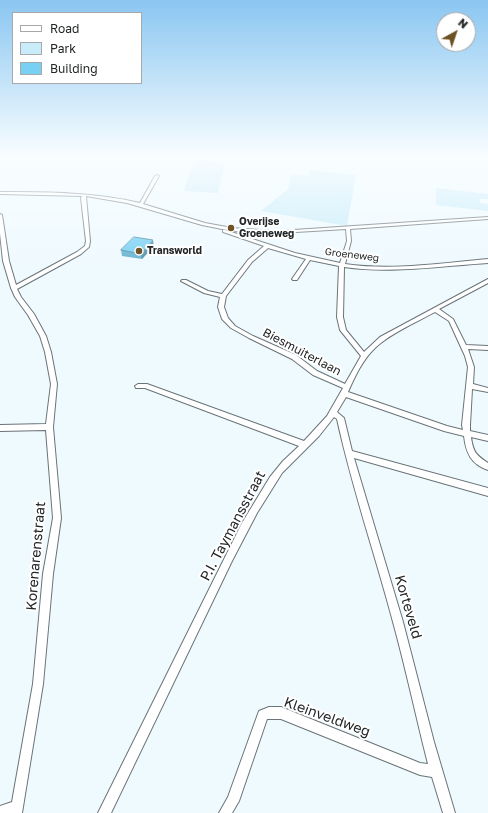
<!DOCTYPE html>
<style>
body{margin:0}
#map{position:relative;width:488px;height:813px;overflow:hidden;background:#effaff;font-family:"Golos Text",sans-serif}
canvas{display:block}
.legend{position:absolute;left:12px;top:12px;width:130px;height:72px;box-sizing:border-box;background:#fff;border:1px solid #a7a8a9;margin:0;padding:5px 7px;list-style:none;font-size:12px;color:#222627}
.legend li{display:flex;align-items:center;gap:8px;height:20px}
.legend b{width:20px;border:1px solid #a7a8a9}
.north{position:absolute;left:436px;top:12px;width:40px;height:40px;box-sizing:border-box;background:#fff;border:1px solid #a7a8a9;border-radius:50%;rotate:40deg;font-size:11px;font-weight:700;line-height:16px;text-align:center;color:#222627}
.north::after{content:'';display:block;margin:auto;width:14px;height:18px;background:#6e5125;clip-path:polygon(50% 0,100% 100%,50% 72%,0 100%)}
</style>
<div id="map">
<canvas width="488" height="813"></canvas>
<ul class="legend">
<li><b style="height:5px;background:#fff"></b>Road</li>
<li><b style="height:11px;background:#c9ecfa"></b>Park</li>
<li><b style="height:11px;background:#78d0f3"></b>Building</li>
</ul>
<div class="north">N</div>
</div>
<script>
const g = document.querySelector('canvas').getContext('2d');
g.lineJoin = 'round';
function paint(path, color) { g.fillStyle = color; g.fill(path, 'evenodd'); }
function stroke(path, color, width, dash) { g.strokeStyle = color; g.lineWidth = width; g.lineCap = dash ? 'butt' : 'round'; g.setLineDash(dash || []); g.stroke(path); }
function label(font, color, halo, rows, align = 'center') {
  g.font = font + ' "Golos Text",sans-serif'; g.lineWidth = 4; g.setLineDash([]); g.textBaseline = 'middle'; g.strokeStyle = halo; g.fillStyle = color; for (const [text, x, y, turn = 0] of rows) {
    g.save(); g.translate(x, y); g.rotate((+turn || 0) * Math.PI / 180); g.textAlign = isNaN(turn) ? turn : align; if (halo) g.strokeText(text, 0, 0); g.fillText(text, 0, 0); g.restore();
  }
}
const green = new Path2D(`
 M 232,154 L 298,154 L 296,157 L 232,155 Z
 M 196,159 L 225,164 L 218,193 L 184,191 L 189,173 Z
 M 309,170 L 356,175 L 347,226 L 261,211 L 288,189 L 291,174 L 308,176 Z
 M 436,188 L 488,194 L 488,199 L 480,199 L 480,203 L 488,204 L 488,211 L 436,205 Z`);
const minor = new Path2D(`
 M 157,175 L 159,176 L 143,204 L 205,223 L 232,228 L 260,230 L 279,231 L 488,217 L 488,219 L 350,229 L 351,241 L 345,264 C 393,271 440,263 488,259 L 488,263 C 440,266 392,274 344,267 L 343,317 L 346,330 L 364,352 L 380,337 L 488,279 L 488,283 L 439,309 L 453,319 L 466,345 L 488,346 L 488,350 L 468,349 L 474,367 L 473,384 L 488,388 L 488,392 L 472,389 L 470,425 L 470,431 L 488,435 L 488,441 L 471,437 C 473,452 476,455 488,463 L 488,470 C 471,464 466,453 464,436 L 444,431 L 346,397 L 337,412 L 344,418 L 352,451 L 488,488 L 488,496 L 354,458 L 403,622 L 434,742 L 455,813 L 443,813 L 432,777 L 420,775 L 281,719 L 267,719 L 239,801 L 232,813 L 219,813 L 228,797 L 259,711 L 269,707 L 281,707 L 420,763 L 428,764 C 416,717 406,669 393,622 C 375,554 352,488 337,419 L 334,417 L 319,436 L 282,473 L 257,513 L 232,561 L 111,813 L 98,813 L 242,523 L 270,477 L 283,461 L 299,446 L 145,388 L 136,388 L 135,386 L 138,384 L 147,384 L 304,441 L 327,416 L 343,388 L 313,375 L 292,359 L 249,338 L 231,328 L 222,319 L 218,307 L 220,297 L 204,293 L 181,281 L 182,280 L 186,280 L 208,291 L 222,294 L 248,260 L 264,246 L 223,232 L 223,230 L 225,230 L 295,253 L 340,263 L 347,241 L 346,229 L 279,233 L 232,231 L 202,225 L 127,203 L 86,196 L 90,241 L 89,247 L 81,254 L 17,289 L 21,297 L 34,314 L 46,336 L 51,352 L 57,384 L 53,427 L 61,518 L 53,574 L 43,684 L 22,813 L 0,813 L 0,806 L 12,802 L 33,684 L 43,574 L 53,518 L 46,430 L 0,431 L 0,425 L 46,424 L 51,384 L 45,352 L 40,336 L 28,315 L 15,297 L 11,288 L 3,261 L 0,233 L 0,214 L 2,215 L 9,261 L 16,285 L 77,252 L 85,246 L 86,241 L 81,198 L 82,196 L 0,194 L 0,192 C 47,192 94,192 140,203 L 155,176 ZM 268,248 L 306,259 L 292,279 L 293,280 L 297,280 L 310,260 L 339,266 L 337,317 L 340,330 L 361,356 L 345,384 L 317,371 L 296,355 L 253,336 L 235,326 L 228,318 L 224,307 L 226,296 L 252,262 ZM 435,312 L 449,321 L 465,356 L 468,367 L 462,425 L 463,430 L 447,426 L 348,392 C 355,376 363,359 376,347 C 391,333 417,322 435,312 Z`);
const wall = new Path2D(`
 M 154,246 L 142,259 L 122,256 L 121,250 Z`);
const shadedWall = new Path2D(`
 M 153,240 L 154,246 L 142,259 L 141,254 Z`);
const building = new Path2D(`
 M 134,237 L 153,240 L 141,254 L 121,250 Z`);
const markers = [
 [231,228,4,"#6e5125"],
 [139,251,4,"#6e5125"]
];
const farPoinames = [
 ["Overijse",239,222],
 ["Groeneweg",239,234],
 ["Transworld",147,251]
];
const farStreetnames = [
 ["Groeneweg",352,255,7]
];
const streetNames = [
 ["Biesmuiterlaan",302,352,28]
];
const nearStreetnames = [
 ["P.I. Taymansstraat",233,526,-62],
 ["Korenarenstraat",36,556,-85],
 ["Korteveld",408,607,74],
 ["Kleinveldweg",327,717,20]
];
paint(green, '#c9ecfa');
stroke(minor, '#6a7377', 2);
paint(minor, '#fff');
paint(wall, '#67b3d1');
paint(shadedWall, '#5492aa');
paint(building, '#78d0f3');
stroke(building, '#5492aa', 1);
const sky = g.createLinearGradient(0, 0, 0, 267);
sky.addColorStop(0, '#8ac6f1');
sky.addColorStop(0.58, '#f8fdff');
sky.addColorStop(1, '#f8fdff00');
g.fillStyle = sky;
g.fillRect(0, 0, 488, 267);
for (const [x, y, r, color] of markers) { const dot = new Path2D(); dot.arc(x, y, r, 0, 2 * Math.PI); g.fillStyle = color; g.fill(dot); stroke(dot, '#fff', 1.5); }
label('bold 10px', '#222627', '#fff', farPoinames, 'left');
label('10px', '#222627', '#fff', farStreetnames);
label('12px', '#222627', '#fff', streetNames);
label('14px', '#222627', '#fff', nearStreetnames);
</script>
